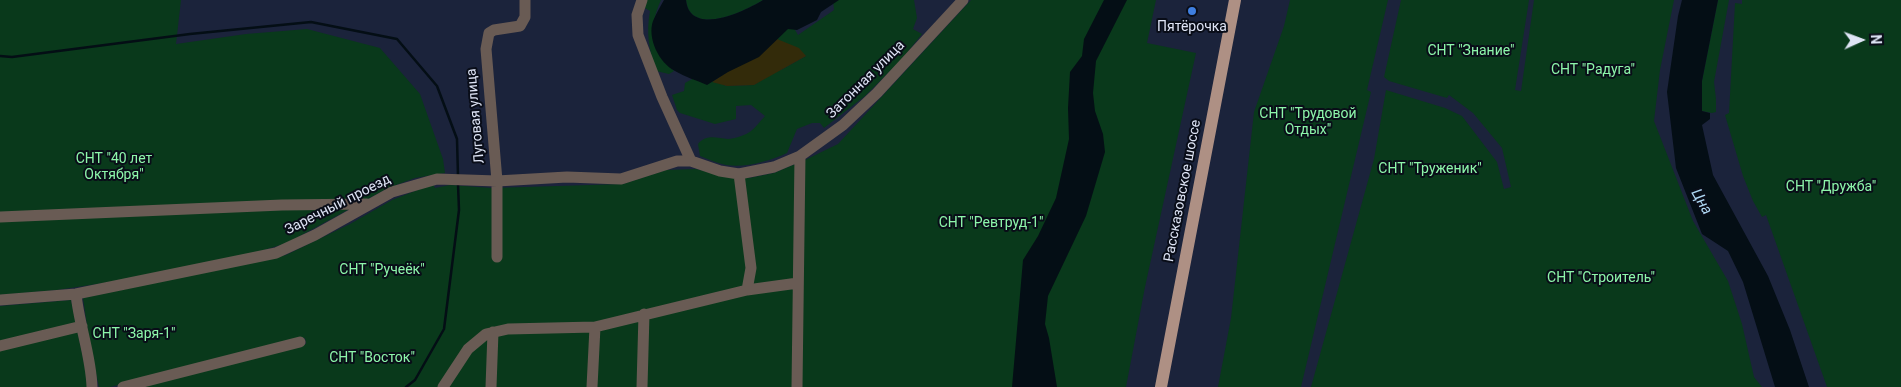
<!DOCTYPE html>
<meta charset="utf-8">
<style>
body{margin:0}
#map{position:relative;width:1901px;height:387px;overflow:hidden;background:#1b233b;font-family:Roboto,sans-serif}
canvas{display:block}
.north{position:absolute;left:1836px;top:15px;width:50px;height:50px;-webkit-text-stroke:4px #090d18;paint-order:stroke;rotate:88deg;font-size:14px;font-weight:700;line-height:20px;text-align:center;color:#dee4f5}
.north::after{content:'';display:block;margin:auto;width:18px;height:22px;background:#dee4f5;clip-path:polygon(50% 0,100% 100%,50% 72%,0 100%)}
</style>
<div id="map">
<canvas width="1901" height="387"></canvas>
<div class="north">N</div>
</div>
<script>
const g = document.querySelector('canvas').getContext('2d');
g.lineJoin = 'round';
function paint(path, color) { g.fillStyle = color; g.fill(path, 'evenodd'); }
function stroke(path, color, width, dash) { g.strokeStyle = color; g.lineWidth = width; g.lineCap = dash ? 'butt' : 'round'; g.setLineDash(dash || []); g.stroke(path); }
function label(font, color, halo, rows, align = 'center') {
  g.font = font + ' Roboto,sans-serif'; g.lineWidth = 4; g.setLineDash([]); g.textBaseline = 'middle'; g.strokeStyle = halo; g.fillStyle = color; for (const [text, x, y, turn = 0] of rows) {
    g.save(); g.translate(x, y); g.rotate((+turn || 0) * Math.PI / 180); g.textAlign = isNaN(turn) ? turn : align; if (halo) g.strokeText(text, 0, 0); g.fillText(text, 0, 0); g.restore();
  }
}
const green = new Path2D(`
 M 0,0 L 181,0 L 176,44 L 246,34 L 307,29 L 380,48 L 420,94 L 443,159 L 445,173 L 415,178 L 388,188 L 287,243 L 254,253 L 117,281 L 57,290 L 0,295 Z
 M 646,0 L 661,0 C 648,29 650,49 674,71 L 669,74 L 656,71 C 649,50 646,33 650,11 L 645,8 L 644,2 Z
 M 686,0 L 763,0 C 744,12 690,37 686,0 Z
 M 833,0 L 914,0 L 917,18 L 913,29 L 922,34 L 902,59 L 865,96 L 824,128 L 820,123 L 812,123 L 797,129 L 787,153 C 770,161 746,168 726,165 C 717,163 708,159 700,156 L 698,144 C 706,134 717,138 728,139 C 734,139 746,135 751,131 C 756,127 760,121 765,116 L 751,105 L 736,106 L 736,119 L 715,124 L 680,113 L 677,110 L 672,95 L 684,91 L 685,83 L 696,77 L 724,82 L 725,86 L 754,85 L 777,70 L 781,70 L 806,56 L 770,36 L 791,23 L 798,35 L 834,10 Z
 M 971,0 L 1156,0 L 1147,43 L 1196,53 L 1145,287 L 1126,387 L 133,387 L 306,344 L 305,338 L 110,387 L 99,387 L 90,346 L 83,298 L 286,255 L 350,224 L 392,200 L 433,184 L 435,188 L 450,185 L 492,188 L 623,184 L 666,170 L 696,169 L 733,178 L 749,178 L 774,173 L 805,160 L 838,144 Z
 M 1290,0 L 1388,0 L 1367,90 L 1371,92 L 1301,387 L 1218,387 L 1231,318 L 1254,112 L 1284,26 Z
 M 1401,0 L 1529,0 L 1515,90 L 1521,91 L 1534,0 L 1674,0 L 1660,70 L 1654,121 L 1693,221 L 1728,281 L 1742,324 L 1754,377 L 1762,387 L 1311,387 L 1374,159 L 1386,90 L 1445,108 L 1462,116 L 1497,162 L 1504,189 L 1511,187 L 1502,148 L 1473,113 L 1449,95 L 1447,98 L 1389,81 L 1384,77 Z
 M 1718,0 L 1729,0 L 1714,82 L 1716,99 L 1716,112 L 1712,113 L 1702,111 L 1702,81 Z
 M 1742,0 L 1901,0 L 1901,387 L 1827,387 L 1766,215 L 1762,217 L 1753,201 L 1743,176 L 1725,115 L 1729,113 L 1735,3 L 1742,4 Z
 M 71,300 L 89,387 L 0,387 L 0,306 Z`);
const sand = new Path2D(`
 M 777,39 L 799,48 L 806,56 L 754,85 L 727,86 L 712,82 Z`);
const water = new Path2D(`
 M 664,0 L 686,0 C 690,37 744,12 763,0 L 839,0 L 821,12 L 817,20 L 797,30 L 788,29 L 759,57 L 728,72 L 707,85 C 696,80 685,77 675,71 C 659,63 647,38 653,21 C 656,14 660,7 664,0 Z
 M 1104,0 L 1127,0 L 1096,61 L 1093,93 L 1095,111 L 1103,134 L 1105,152 L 1086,216 L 1048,296 L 1045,324 L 1049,338 L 1057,387 L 1012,387 L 1023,260 L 1038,236 L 1056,198 L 1069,139 L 1068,108 L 1070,72 L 1082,56 L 1084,39 Z
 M 1682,0 L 1718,0 L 1702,81 L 1702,111 L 1710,113 L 1710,119 L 1702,125 L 1713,175 L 1768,276 L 1790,330 L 1809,387 L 1775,387 L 1743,282 L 1728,251 L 1702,234 L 1676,168 L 1667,92 L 1678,16 Z`);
const stream = new Path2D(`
 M 0,56 L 12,57 L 190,34 L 311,22 L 397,39 L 437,86 L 457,139 L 458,176
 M 406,387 L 415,380 L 444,329 L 459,210 L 458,184`);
const minor = new Path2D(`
 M 642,0 L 637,15 L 638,35 L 662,97 L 691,161
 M 739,174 L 751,268 L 747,290 L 798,283
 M 0,217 L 282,205 L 367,204
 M 497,257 L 497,181 L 486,49 L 489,33 L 494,30 L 520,26 L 525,17 L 525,0
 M 76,294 C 79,325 91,355 92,387
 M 0,300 L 76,294 L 276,253 L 315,235 L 392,192 L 437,179 L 497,181 L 567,177 L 621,179 L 677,161 L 691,161 L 720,171 L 739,174 L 774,167 L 800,156 L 843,125 L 877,93 L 963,0
 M 0,346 L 82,326
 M 123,387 L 300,342
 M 443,387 L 468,349 L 486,334 L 508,329 L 595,327 L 747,290
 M 491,387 L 493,332
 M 592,387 L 595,327
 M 642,387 L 644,314
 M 797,387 L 800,156`);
const major = new Path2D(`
 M 1161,387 L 1235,0`);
const markers = [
 [1192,11,5,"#3f7fe0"]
];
const poiNames = [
 ["Пятёрочка",1192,27]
];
const parkNames = [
 ["СНТ \"Знание\"",1471,51],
 ["СНТ \"Радуга\"",1593,70],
 ["СНТ \"Трудовой",1308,114],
 ["Отдых\"",1308,130],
 ["СНТ \"40 лет",114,159],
 ["Октября\"",114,175],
 ["СНТ \"Труженик\"",1430,169],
 ["СНТ \"Дружба\"",1831,187],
 ["СНТ \"Ревтруд-1\"",991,223],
 ["СНТ \"Ручеёк\"",382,270],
 ["СНТ \"Строитель\"",1601,278],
 ["СНТ \"Заря-1\"",134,334],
 ["СНТ \"Восток\"",372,358]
];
const streetNames = [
 ["Затонная улица",866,80,-45],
 ["Луговая улица",476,116,-95],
 ["Рассказовское шоссе",1183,191,-79],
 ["Заречный проезд",338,205,-27]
];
const waterNames = [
 ["Цна",1701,202,60]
];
paint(green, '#09391b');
paint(sand, '#332b0a');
paint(water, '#040e15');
stroke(stream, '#040e15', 2.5);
stroke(minor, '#695b54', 11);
stroke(major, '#ae9084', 12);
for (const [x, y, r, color] of markers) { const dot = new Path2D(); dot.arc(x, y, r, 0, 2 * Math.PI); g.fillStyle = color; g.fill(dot); stroke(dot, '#090d18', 2); }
label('14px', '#dee4f5', '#090d18', poiNames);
label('14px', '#8df6aa', '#090d18', parkNames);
label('14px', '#dee4f5', '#090d18', streetNames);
label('italic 15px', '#add6f1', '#090d18', waterNames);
</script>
